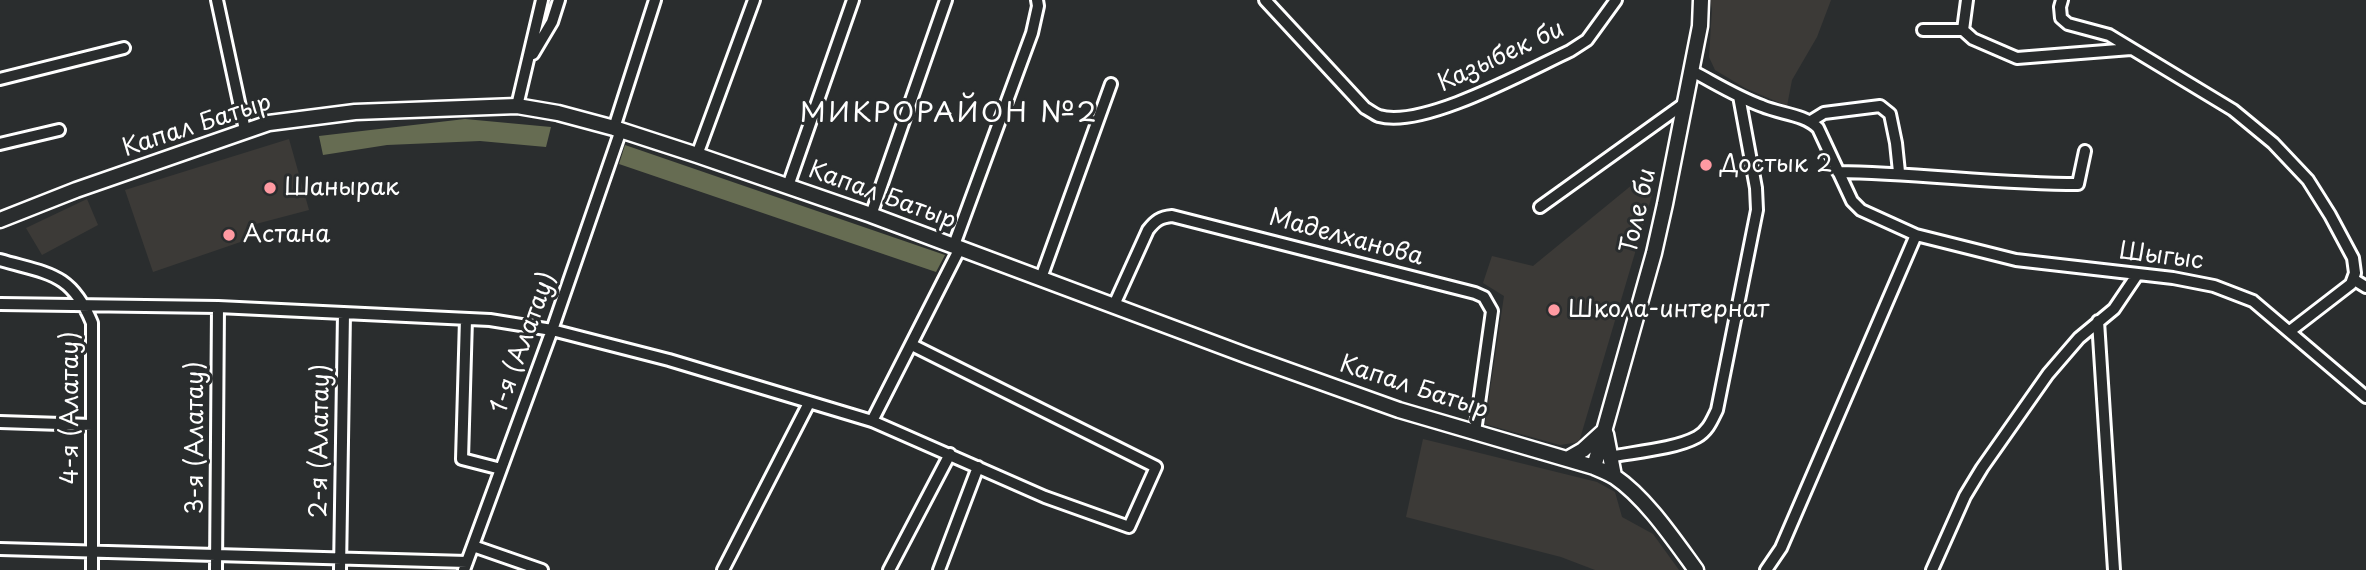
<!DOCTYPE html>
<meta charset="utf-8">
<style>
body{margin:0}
canvas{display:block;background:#2a2d2e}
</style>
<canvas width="2366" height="570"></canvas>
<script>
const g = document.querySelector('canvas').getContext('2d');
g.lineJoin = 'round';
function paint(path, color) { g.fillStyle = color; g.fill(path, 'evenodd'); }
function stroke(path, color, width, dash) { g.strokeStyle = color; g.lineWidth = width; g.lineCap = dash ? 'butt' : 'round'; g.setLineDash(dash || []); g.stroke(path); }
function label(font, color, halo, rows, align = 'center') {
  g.font = font + ' "Playpen Sans",sans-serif'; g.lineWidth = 6; g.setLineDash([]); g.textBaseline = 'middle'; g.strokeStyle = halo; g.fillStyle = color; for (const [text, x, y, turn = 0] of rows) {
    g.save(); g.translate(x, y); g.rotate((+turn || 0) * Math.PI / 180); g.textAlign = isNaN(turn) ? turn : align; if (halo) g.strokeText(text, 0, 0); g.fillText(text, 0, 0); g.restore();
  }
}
const built = new Path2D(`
 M 1710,0 L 1831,0 L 1817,37 L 1792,80 L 1787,106 L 1745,88 L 1715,70 L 1709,57 L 1712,9 Z
 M 289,139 L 309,210 L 252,225 L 255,237 L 153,272 L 125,190 Z
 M 1638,180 L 1653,192 L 1579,442 L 1560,445 L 1485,424 L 1504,296 L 1483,283 L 1492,256 L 1533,266 Z
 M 87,199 L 98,225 L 42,255 L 26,228 Z
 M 1423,439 L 1597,482 L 1615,492 L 1622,517 L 1653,534 L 1679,570 L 1595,570 L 1561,557 L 1406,517 Z`);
const green = new Path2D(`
 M 465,119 L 551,127 L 546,147 L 480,141 L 387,145 L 323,155 L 319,136 Z
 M 625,145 L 945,255 L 936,272 L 619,164 Z`);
const street = new Path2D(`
 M 217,0 L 245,130
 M 1265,0 L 1365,108 C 1369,110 1374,114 1379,116 C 1423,129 1527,71 1570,51 L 1587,40 L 1616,0
 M 2062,0 L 2060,7 L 2061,18 L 2068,24 L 2109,35 L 2233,110 L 2273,143 L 2308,180 L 2330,215 L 2353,258 L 2355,273 L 2351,284 L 2290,331
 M 1923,30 L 1963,30 L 1973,39 L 2017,58 L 2131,49
 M 1963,30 L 1967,0
 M 533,54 L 552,22 L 559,0
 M 1692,71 C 1715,83 1737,97 1762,106 C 1780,114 1804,114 1818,128 L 1852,201 L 1861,210 L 1916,235 L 2016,260 L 2173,278 L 2214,286 L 2253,301 L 2366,397
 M 0,79 L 124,48
 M 517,106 L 542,0
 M 1811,121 L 1824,113 L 1880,106 L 1890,114 L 1896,143 L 1899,172
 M 614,128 L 655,0
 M 0,144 L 59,130
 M 697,155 L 754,0
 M 1838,172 C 1918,173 1998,184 2078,184 L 2085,151
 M 788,186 L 853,0
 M 1540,207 L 1685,103
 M 871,215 L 946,0
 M 954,245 L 1032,33 L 1038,6 L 1037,0
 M 0,260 C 48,274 71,272 92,323 L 92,570
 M 1041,278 L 1111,84
 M 2353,279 L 2366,287
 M 0,304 L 218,307 L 490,320 L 552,330 L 669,360 L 872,421 L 1045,497 L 1129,527 L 1156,467 L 912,345
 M 1114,305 L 1148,230 C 1155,221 1160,217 1172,216 L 1475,293 L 1484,297 L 1492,311 L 1475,432
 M 466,319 L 462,459 L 501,469
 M 2098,321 L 2114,570
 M 872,421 L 960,248
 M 0,422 L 92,425
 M 1609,457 C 1635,452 1675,449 1697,437 C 1708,431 1712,420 1717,410 L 1757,210 L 1756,188 L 1739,96
 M 473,546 L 542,570
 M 0,549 L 467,562
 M 216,570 L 218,307
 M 340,570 L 344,313
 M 464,570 L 552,330 L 621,130
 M 723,570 L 809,403
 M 889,570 L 950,454
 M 939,570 L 978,467
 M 1766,570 L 1781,548 L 1916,235
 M 1932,570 L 1965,496 L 1982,468 L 2048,374 L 2079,338 L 2114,309 L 2137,275`);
const secondary = new Path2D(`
 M 0,220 L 76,190 L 269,123 L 355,112 L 517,106 L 558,113 L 614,128 L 697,155 L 871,215 L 1248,356 L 1399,410 L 1594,467 C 1601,470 1609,473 1615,477 C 1646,498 1674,540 1696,570
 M 1606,434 L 1614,476
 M 1569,458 L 1583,450 L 1605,430
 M 1594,467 L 1654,253 L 1665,204 L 1700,26 L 1701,0`);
const markers = [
 [1706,165,7,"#ff9aa2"],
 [270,188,7,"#ff9aa2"],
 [229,235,7,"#ff9aa2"],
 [1554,310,7,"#ff9aa2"]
];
const streetNames = [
 ["Казыбек би",1501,57,-25],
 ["Капал Батыр",197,126,-18],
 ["Капал Батыр",882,196,20],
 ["Толе би",1639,211,-77],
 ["Маделханова",1346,238,15],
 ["Шыгыс",2161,257,7],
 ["1-я (Алатау)",524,343,-70],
 ["Капал Батыр",1414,388,18],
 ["4-я (Алатау)",71,408,-90],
 ["3-я (Алатау)",196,438,-90],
 ["2-я (Алатау)",321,441,-89]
];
const poiNames = [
 ["Достык 2",1720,165],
 ["Шанырак",284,188],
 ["Астана",243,235],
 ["Школа-интернат",1568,310]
];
const quarterNames = [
 ["МИКРОРАЙОН №2",949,114]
];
paint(built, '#3c3a37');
paint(green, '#666c52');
stroke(street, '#fff', 16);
stroke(secondary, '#fff', 19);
stroke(street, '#2a2d2e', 10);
stroke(secondary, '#2a2d2e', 14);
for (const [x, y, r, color] of markers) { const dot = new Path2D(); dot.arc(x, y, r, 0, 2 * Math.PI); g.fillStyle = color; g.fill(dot); stroke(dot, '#2a2d2e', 2.5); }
label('24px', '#fff', '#2a2d2e', streetNames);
label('24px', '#fff', '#2a2d2e', poiNames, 'left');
g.letterSpacing = '2px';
label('28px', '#fff', '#2a2d2e', quarterNames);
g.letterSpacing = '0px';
</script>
